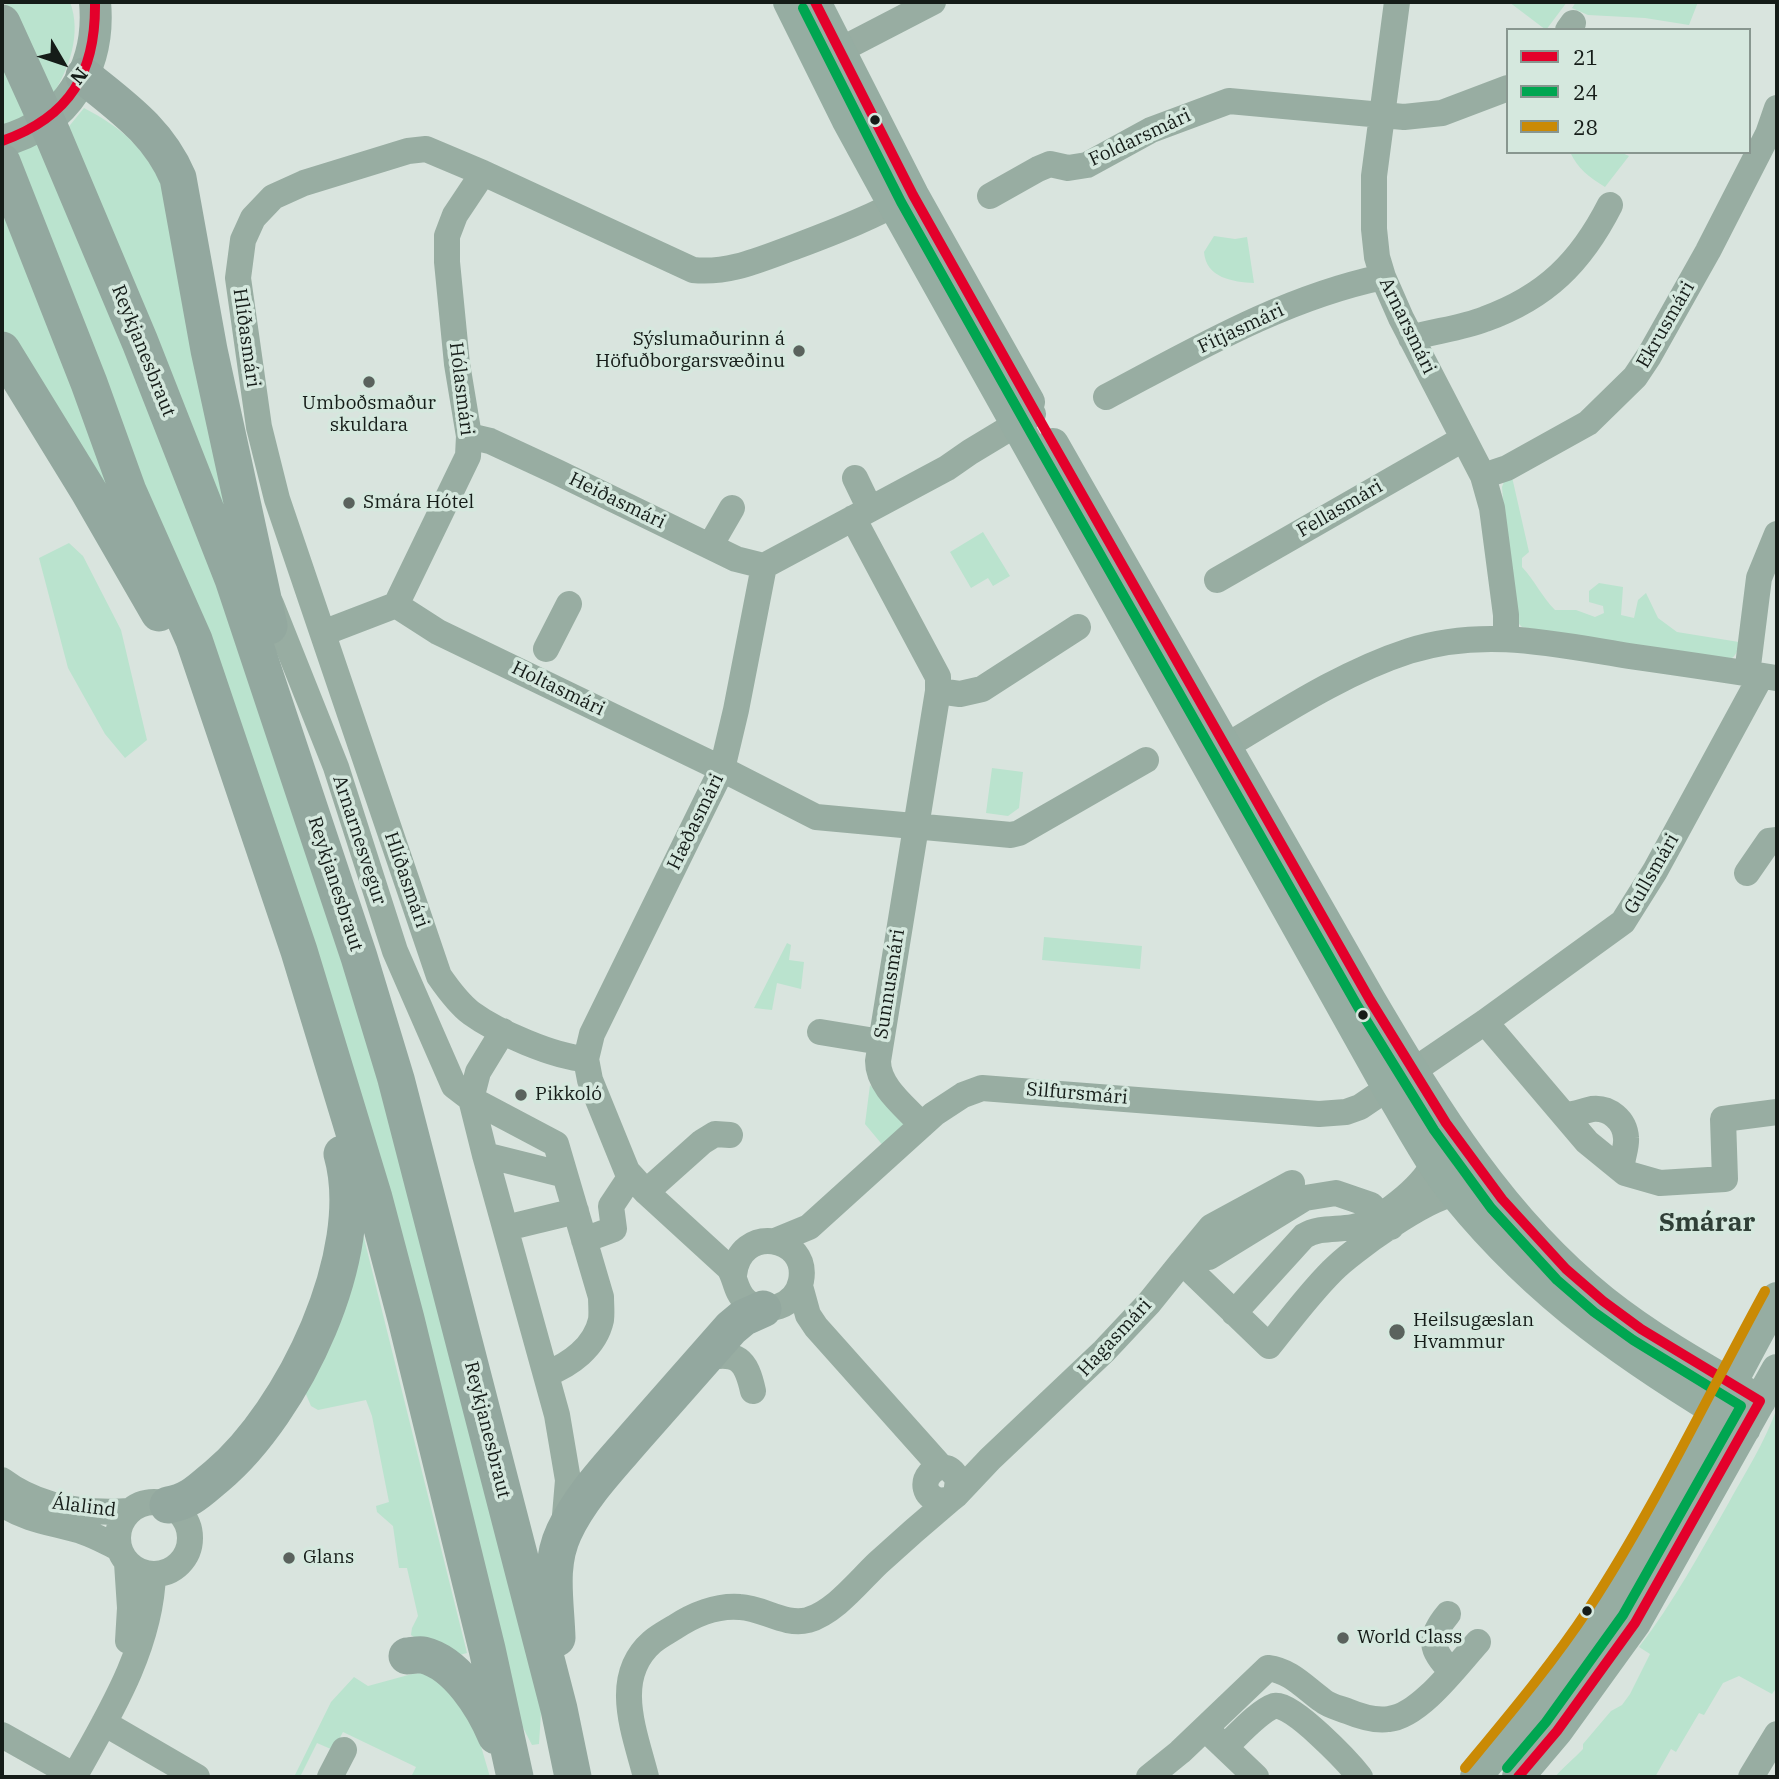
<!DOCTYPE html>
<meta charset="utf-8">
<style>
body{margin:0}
#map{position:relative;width:1779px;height:1779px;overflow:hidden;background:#d9e4de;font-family:"IBM Plex Serif",serif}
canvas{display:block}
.frame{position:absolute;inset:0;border:4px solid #151c18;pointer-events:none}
.legend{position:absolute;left:1506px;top:28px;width:245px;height:126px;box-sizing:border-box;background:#d5e8de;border:2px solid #88968f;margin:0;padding:9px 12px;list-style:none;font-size:21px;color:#151c18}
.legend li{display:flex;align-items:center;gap:14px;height:35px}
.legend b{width:35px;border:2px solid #88968f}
.north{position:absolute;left:28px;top:28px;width:70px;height:70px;-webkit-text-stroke:5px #d5e8de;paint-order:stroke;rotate:129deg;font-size:19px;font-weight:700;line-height:28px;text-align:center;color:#151c18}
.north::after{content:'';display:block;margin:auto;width:24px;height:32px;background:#151c18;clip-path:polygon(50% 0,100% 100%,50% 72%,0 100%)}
</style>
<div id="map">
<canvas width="1779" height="1779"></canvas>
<div class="frame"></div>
<ul class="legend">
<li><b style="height:9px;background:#e4002b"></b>21</li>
<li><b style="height:9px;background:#00a651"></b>24</li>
<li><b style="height:9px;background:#ca8a05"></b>28</li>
</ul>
<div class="north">N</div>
</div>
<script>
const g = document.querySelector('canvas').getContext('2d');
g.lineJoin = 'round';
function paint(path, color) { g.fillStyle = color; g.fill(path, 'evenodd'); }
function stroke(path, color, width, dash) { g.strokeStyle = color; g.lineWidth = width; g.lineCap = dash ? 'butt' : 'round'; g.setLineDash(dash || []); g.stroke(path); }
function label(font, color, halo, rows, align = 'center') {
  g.font = font + ' "IBM Plex Serif",serif'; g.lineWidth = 7; g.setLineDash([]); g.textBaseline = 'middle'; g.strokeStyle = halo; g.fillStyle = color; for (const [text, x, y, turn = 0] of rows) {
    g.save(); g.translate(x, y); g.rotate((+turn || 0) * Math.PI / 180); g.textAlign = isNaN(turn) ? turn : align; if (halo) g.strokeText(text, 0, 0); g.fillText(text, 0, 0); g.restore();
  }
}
const green = new Path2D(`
 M 5,2 L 70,2 C 82,34 69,69 52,96 Z
 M 1509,2 L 1567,2 L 1546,30 Z
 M 1576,2 L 1698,2 L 1689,25 L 1645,18 L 1588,15 L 1572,8 Z
 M 2,50 L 211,561 L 364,1019 L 542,1697 L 539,1744 L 532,1745 L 512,1706 L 424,1336 L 2,134 Z
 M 84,108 C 124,129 144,148 164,188 L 241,556 L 66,130 Z
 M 1570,152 L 1620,152 L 1629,156 L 1605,187 C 1589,177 1578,169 1570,152 Z
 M 2,174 L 127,496 L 91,477 L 2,329 Z
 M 1214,236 L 1235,239 L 1247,237 L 1254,283 C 1233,282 1206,278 1204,252 Z
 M 1512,477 L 1529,552 L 1522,558 L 1522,567 C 1535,581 1542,597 1555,610 L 1576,610 L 1595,617 L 1604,613 L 1603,606 L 1589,602 L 1589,591 L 1599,583 L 1623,587 L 1621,615 L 1634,618 L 1638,600 L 1646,593 L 1658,618 L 1677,632 L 1739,642 C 1738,653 1735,657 1726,662 L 1522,627 L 1518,623 L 1512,607 L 1502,487 L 1505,479 Z
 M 983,532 L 1010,576 L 993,586 L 988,578 L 971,588 L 950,552 Z
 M 69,543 L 83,556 L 121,630 L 147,740 L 125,758 L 105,734 L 68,668 L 39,558 Z
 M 992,768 L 1023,772 L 1019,808 L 1008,816 L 986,813 Z
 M 1044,937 L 1142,946 L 1140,969 L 1042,960 Z
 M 787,943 L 791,945 L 789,960 L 804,962 L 801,989 L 777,983 L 772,1010 L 754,1008 Z
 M 870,1085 L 908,1129 L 885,1148 L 865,1124 Z
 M 360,1222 L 467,1653 L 444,1659 L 411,1635 L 412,1628 L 418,1616 L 407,1568 L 399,1568 L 393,1526 L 377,1512 L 376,1506 L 389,1502 L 372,1416 L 366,1400 L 318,1410 L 311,1406 L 305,1392 Z
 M 1777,1408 L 1777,1687 L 1772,1694 L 1739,1676 L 1723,1683 L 1704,1715 L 1699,1713 L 1676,1752 L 1671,1749 L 1655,1777 L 1555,1777 C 1564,1766 1574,1759 1583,1749 L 1583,1744 L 1611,1711 L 1622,1705 L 1630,1694 L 1650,1654 L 1639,1647 C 1673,1603 1700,1553 1728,1504 C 1745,1473 1765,1442 1777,1408 Z
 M 435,1671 L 476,1729 L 490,1777 L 411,1777 L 416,1767 L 343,1732 L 333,1750 L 317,1743 L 300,1777 L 294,1777 L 331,1702 L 354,1677 L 368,1686 L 412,1674 Z`);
const minor = new Path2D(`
 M 1397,2 L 1374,176 L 1374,229 L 1377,257 L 1383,277 L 1401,318 L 1483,476 L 1492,508 L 1506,615 L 1506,637
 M 1568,30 L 1573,23
 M 823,59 L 933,2
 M 990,196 L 1038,169 L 1050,164 L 1068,168 L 1087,165 L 1151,130 L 1229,101 L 1404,117 L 1442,113 L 1508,88
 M 1411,338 C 1435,331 1462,328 1485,319 C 1546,297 1581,262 1610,205
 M 1106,397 C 1195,350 1283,298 1383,277
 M 469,436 L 490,441 L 557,472 L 736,559 L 764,566
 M 1483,476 L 1507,468 L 1588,423 L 1635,377 L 1649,356 L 1708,251 L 1768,134 L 1777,108
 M 855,478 L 870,509
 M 853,518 L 938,677 L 938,691 L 878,1061 C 878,1087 906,1107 922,1125
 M 710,546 L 732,508
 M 1217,580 L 1463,439
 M 271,604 L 336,767 L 395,951 L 454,1086 L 471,1099 L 556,1144 L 601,1297 C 601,1304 602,1313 601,1320 C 595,1347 570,1365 546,1374
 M 396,605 L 438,632 L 722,769 L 816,817 L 1011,835 L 1019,833 L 1146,760
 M 323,633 L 396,605 L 468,456 L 469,436 L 457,364 L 447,262 L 447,236 L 455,215 L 483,173
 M 546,649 L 569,604
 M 1747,674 L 1759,578 L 1777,534
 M 938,691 L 960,694 L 982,689 L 1078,627
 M 1208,757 C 1273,719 1338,674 1409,651 C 1483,627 1555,644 1629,656 C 1678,663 1727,670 1776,678
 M 1747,873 L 1769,841 L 1777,840
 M 1485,1022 L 1587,1142 L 1625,1173 L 1660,1183 L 1725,1179 L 1723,1119 L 1777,1112
 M 503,1031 L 478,1072 L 471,1099 L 485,1155 L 557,1415 L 568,1480 L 564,1527
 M 820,1032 L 881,1042
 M 586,1059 C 554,1057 497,1032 471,1013 C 458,1003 448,989 439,976 L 277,499 L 259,427 L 238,278 L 243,240 L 253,218 L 273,197 L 304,183 L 408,151 L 426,149 L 483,173 L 693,270 C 730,274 763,258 797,246 C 837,231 875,216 912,195
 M 1564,1115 C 1575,1115 1582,1111 1592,1109 C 1609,1107 1625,1120 1626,1138 C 1627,1149 1621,1158 1622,1170
 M 485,1155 L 565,1175
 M 646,1192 L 702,1142 L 715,1134 L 730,1135
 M 506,1228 L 576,1211
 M 584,1240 L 614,1229 L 611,1206 L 631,1176
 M 775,1241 L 809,1227 L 934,1114 L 963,1095 L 982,1088 L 1319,1114 L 1346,1112 L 1360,1107 L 1485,1022 L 1623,922 L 1655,871 L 1761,676
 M 1209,1257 L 1305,1198 L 1336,1193 L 1371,1205 L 1391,1227
 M 1182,1262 L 1211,1227 L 1292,1183
 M 734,1275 C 739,1223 810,1235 801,1281 C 796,1306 765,1317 746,1301 C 735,1292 736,1278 729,1268 L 646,1192 L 627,1171 L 590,1080 L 586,1059 L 592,1034 L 722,769 L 736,710 L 764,566 L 947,468 L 970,452 L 1033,414
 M 800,1286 L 808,1315 L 816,1327 L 941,1467
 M 1234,1313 L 1304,1236 C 1319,1227 1336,1230 1353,1227 C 1380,1222 1422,1187 1434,1163
 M 705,1358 C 737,1351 746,1359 753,1391
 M 2,1480 C 39,1508 85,1514 130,1511
 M 956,1495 L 958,1480 C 942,1446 905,1490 940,1501 L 951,1499 L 956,1495 L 990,1459 L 1104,1351 L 1149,1303 L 1182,1262 L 1269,1346 C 1289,1321 1309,1294 1332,1271 C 1350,1252 1430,1195 1455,1194
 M118 1538a36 36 0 1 1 72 0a36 36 0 1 1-72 0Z
 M 2,1504 C 28,1521 56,1523 84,1532 C 96,1536 108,1543 119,1548
 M 127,1563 L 130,1608 L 128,1641
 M 1448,1614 C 1428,1638 1430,1649 1451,1671
 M 104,1723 L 197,1777
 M 2,1735 L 75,1776
 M 1212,1735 L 1256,1777
 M 1225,1747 C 1237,1736 1259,1711 1274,1706 C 1291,1701 1349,1763 1360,1777
 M 74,1777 C 109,1715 151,1647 153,1574
 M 330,1777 L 344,1750
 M 646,1777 C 635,1733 611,1678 652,1642 C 659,1636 667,1632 675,1627 C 693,1615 717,1605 740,1607 C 763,1608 785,1626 808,1620 C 835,1612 858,1582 878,1563 C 902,1541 926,1520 951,1499
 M 1149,1777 L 1180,1752 L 1268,1668 C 1291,1671 1304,1687 1322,1700 C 1329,1706 1339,1708 1347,1711 C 1359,1716 1376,1721 1389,1719 C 1420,1716 1458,1664 1478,1642
 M 1751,1777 L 1777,1734`);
const major = new Path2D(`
 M 789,2 L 847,119 L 894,205 L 1388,1088 C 1410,1124 1430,1163 1457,1196 C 1540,1298 1633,1361 1745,1428
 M 815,2 L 913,195 L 1029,402
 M 2,141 C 67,124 101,67 95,2
 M 1053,444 L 1370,1000 C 1436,1112 1501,1219 1603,1301 C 1652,1340 1706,1370 1760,1401
 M 1476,1777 C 1518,1725 1562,1673 1599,1618 C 1666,1517 1718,1403 1777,1298
 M 1518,1777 L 1557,1731 L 1635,1623 L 1777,1370`);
const highway = new Path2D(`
 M 2,23 L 52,133 L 140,342 L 233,579 L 359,957 L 396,1079 L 559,1709 L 573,1777
 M 84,76 C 122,107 158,131 178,178 L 209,350 L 269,626
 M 2,162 L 89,383 L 128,491 L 194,640 L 299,951 L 374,1198 L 406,1319 L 487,1649 L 515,1777
 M 2,350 L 88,490 L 159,613
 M 168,1505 C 191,1501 200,1490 217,1476 C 293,1412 370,1253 342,1154
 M 557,1638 C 556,1602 548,1566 564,1532 C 580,1497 610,1466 635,1437 C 667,1401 699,1364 731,1328 L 743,1318 L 763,1309
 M 407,1656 C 411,1656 419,1654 423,1655 C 457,1663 484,1707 496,1736`);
const bus1 = new Path2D(`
 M 815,2 L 913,195 L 1043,426 L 1370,1000 L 1446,1123 L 1502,1199 L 1566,1269 L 1603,1301 L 1641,1329 L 1760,1401 L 1635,1623 L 1557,1731 L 1518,1777
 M 2,141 C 70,117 96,73 95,2`);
const bus2 = new Path2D(`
 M 803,8 L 901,202 L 1031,433 L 1358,1007 L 1434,1130 L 1491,1208 L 1557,1280 L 1594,1312 L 1633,1340 L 1741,1406 L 1623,1615 L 1546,1722 L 1507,1768`);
const bus3 = new Path2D(`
 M 1465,1768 C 1508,1716 1552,1664 1589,1608 C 1655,1507 1707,1397 1765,1291`);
const markers = [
 [875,120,6,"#151c18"],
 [799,351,7,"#5a625d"],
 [369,382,7,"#5a625d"],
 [349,503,7,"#5a625d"],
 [1363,1015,6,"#151c18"],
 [521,1095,7,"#5a625d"],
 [1397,1332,9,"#5a625d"],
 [289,1558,7,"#5a625d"],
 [1587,1611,6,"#151c18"],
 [1343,1638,7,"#5a625d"]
];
const streetNames = [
 ["Foldarsmári",1140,138,-25],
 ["Ekrusmári",1666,325,-60],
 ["Arnarsmári",1407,326,64],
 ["Fitjasmári",1241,329,-25],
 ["Hlíðasmári",246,338,82],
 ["Reykjanesbraut",143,351,68],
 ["Hólasmári",461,389,83],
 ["Heiðasmári",617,501,26],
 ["Fellasmári",1340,509,-30],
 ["Holtasmári",558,689,26],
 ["Hæðasmári",696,822,-64],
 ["Arnarnesvegur",359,840,72],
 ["Gullsmári",1652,874,-60],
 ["Hlíðasmári",406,880,71],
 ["Reykjanesbraut",335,884,72],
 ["Sunnusmári",890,984,-81],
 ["Silfursmári",1077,1094,5],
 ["Hagasmári",1115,1338,-47],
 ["Reykjanesbraut",487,1430,76],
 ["Álalind",84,1507,7]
];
const poiNames = [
 ["Sýslumaðurinn á",785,340,"right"],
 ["Höfuðborgarsvæðinu",785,362,"right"],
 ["Umboðsmaður",369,404,"center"],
 ["skuldara",369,426,"center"],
 ["Smára Hótel",363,503],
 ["Pikkoló",535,1095],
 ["Heilsugæslan",1413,1321],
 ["Hvammur",1413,1343],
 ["Glans",303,1558],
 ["World Class",1357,1638]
];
const districtNames = [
 ["Smárar",1707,1223]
];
paint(green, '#bae3ce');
stroke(minor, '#98ada2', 26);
stroke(major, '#96ada2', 32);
stroke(highway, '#93a89f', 37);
stroke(bus1, '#e4002b', 10);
stroke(bus2, '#00a651', 10);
stroke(bus3, '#ca8a05', 10);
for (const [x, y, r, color] of markers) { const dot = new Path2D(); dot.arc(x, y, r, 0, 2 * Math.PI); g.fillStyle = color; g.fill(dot); stroke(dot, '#d5e8de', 2.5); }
label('19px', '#151c18', '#d5e8de', streetNames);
label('19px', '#151c18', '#d5e8de', poiNames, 'left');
label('bold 26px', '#303f37', '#d5e8de', districtNames);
</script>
